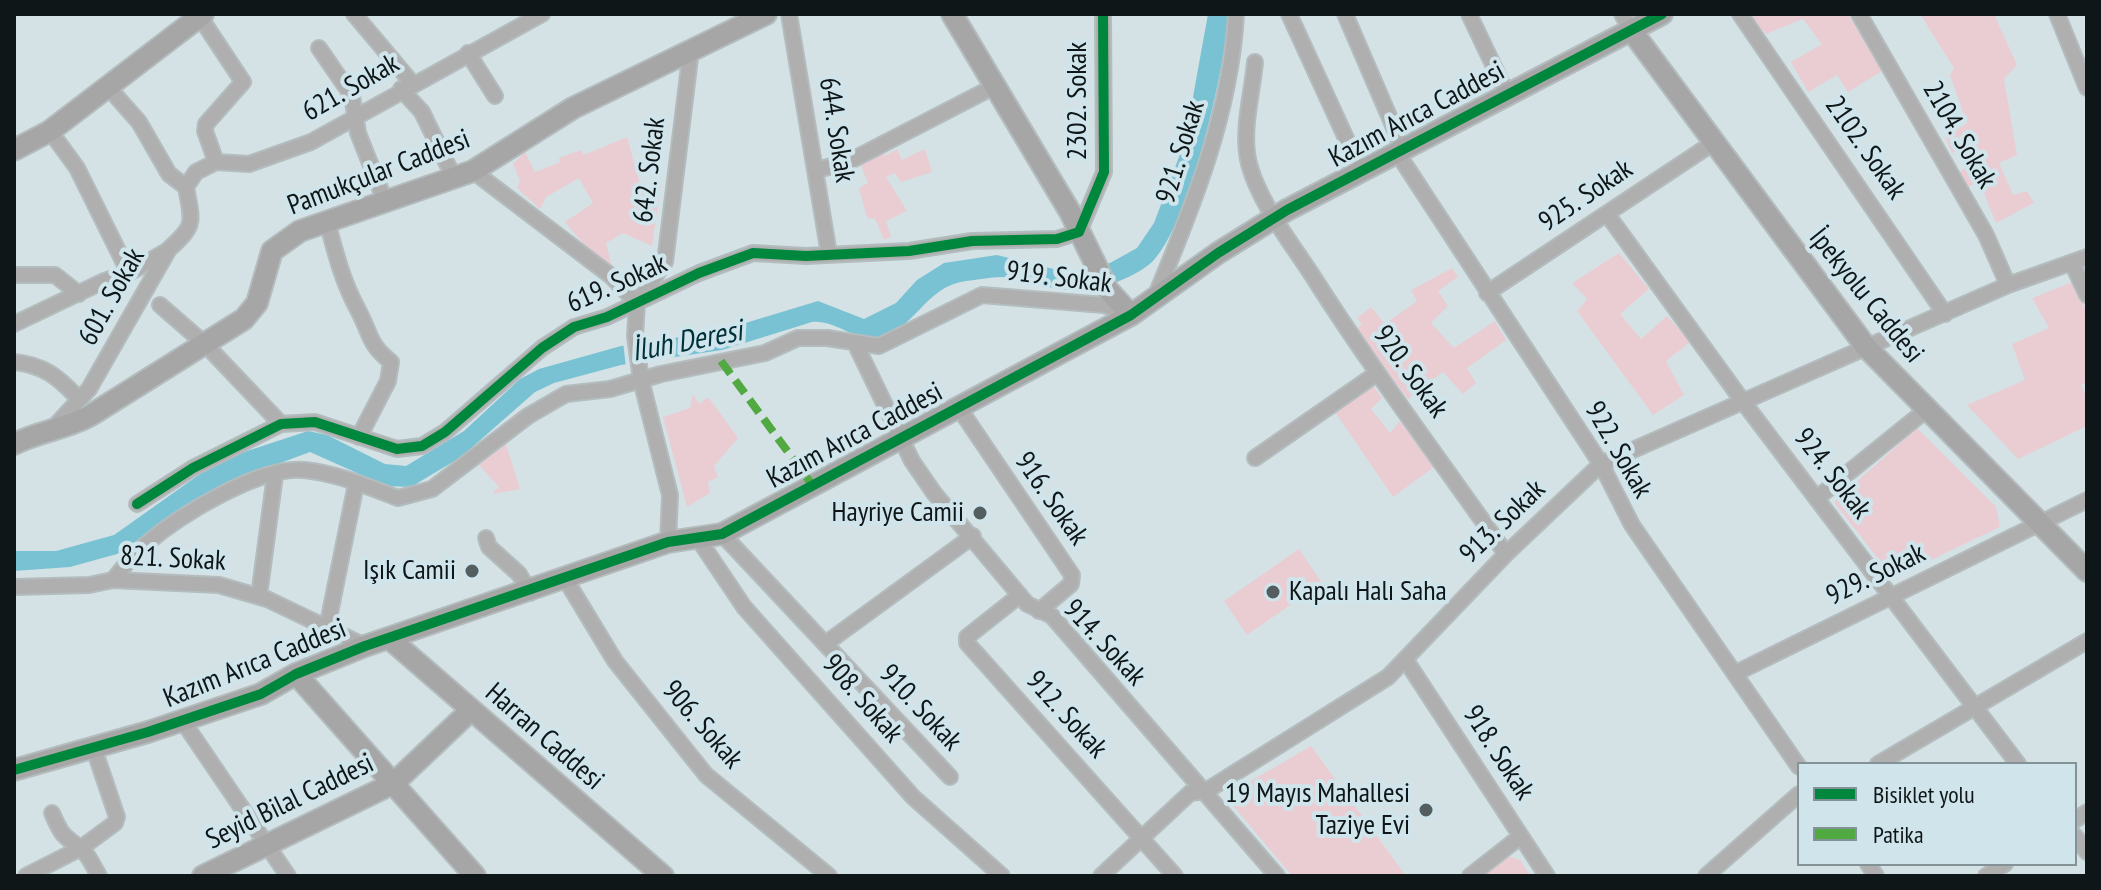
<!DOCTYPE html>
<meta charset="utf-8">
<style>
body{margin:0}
#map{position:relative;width:2101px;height:890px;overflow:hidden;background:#d5e2e5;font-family:"PT Sans Narrow",sans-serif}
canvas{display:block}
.frame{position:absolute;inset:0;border:16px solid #0f1618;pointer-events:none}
.legend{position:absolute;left:1797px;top:762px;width:280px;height:104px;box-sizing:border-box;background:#cfe5eb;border:2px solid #829297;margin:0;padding:10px 14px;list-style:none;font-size:24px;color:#0f1618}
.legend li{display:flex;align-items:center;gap:16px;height:40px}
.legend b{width:40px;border:2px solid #829297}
</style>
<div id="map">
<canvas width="2101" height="890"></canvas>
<div class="frame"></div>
<ul class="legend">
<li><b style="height:10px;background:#00873e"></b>Bisiklet yolu</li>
<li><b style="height:10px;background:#51a942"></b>Patika</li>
</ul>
</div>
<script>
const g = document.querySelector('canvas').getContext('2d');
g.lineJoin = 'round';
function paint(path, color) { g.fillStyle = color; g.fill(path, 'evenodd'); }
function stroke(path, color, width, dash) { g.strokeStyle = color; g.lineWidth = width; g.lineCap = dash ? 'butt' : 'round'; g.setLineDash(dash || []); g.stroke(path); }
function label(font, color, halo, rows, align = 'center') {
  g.font = font + ' "PT Sans Narrow",sans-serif'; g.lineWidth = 8; g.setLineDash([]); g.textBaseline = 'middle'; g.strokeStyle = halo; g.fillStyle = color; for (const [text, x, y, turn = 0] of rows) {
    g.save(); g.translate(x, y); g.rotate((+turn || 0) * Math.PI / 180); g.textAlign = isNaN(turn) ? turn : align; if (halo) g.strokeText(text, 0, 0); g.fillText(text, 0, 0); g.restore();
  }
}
const green = new Path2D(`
 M 1757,14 L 1848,14 L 1882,71 L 1848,92 L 1837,75 L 1808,92 L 1791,62 L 1822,44 L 1803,19 L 1766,34 L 1751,18 Z
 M 1920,14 L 1994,14 L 2017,65 L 2004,79 L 2017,155 L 1999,163 L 2013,195 L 2027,191 L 2034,203 L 1996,223 L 1979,181 L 1968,187 L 1959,172 L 1970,165 L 1961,149 L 1952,153 L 1945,137 L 1967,123 L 1950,75 L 1954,68 Z
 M 627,137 L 642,191 L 661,184 L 652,246 L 623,233 L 606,243 L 613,270 L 592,254 L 565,222 L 593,203 L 579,178 L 546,197 L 540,209 L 517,188 L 520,181 L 513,164 L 525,152 L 535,172 L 560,162 L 559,158 L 581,150 L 584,155 Z
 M 882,149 L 885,156 L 897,149 L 902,160 L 925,149 L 932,172 L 901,182 L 895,173 L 886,177 L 907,211 L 886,221 L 891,237 L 884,240 L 875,219 L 867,218 L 859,188 L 868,183 L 859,161 Z
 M 1619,253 L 1649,289 L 1620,314 L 1641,339 L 1667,316 L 1690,342 L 1666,361 L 1684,395 L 1653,415 L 1577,311 L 1587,299 L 1572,283 Z
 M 1452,268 L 1458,277 L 1438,291 L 1448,306 L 1431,323 L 1454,348 L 1495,321 L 1506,340 L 1467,368 L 1476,383 L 1463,394 L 1443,372 L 1408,399 L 1355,330 L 1362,324 L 1357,318 L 1371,307 L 1385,324 L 1417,301 L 1411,290 Z
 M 2073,282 L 2087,312 L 2087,382 L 2081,385 L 2087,398 L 2087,426 L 2018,459 L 1967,405 L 2025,380 L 2012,344 L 2049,328 L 2032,298 Z
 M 1370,382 L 1382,398 L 1371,409 L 1390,433 L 1400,421 L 1434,467 L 1393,497 L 1335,412 Z
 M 693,394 L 699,404 L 708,397 L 738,438 L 714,466 L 718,477 L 708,482 L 710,493 L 687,507 L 663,417 L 690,408 Z
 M 1917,428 L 1996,507 L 2000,527 L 1893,578 L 1834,502 Z
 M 506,444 L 520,489 L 492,494 L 499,487 L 479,465 Z
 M 1299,549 L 1322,583 L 1247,635 L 1224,601 Z
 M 1311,746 L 1406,876 L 1292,876 L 1230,802 L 1234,791 Z
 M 1508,856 L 1520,860 L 1531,876 L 1485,876 Z`);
const water = new Path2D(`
 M 1208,14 L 1228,14 C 1226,67 1189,226 1152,262 C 1137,276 1107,287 1086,290 C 1057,293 1030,280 1002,277 C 990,277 977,280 966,281 C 924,286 913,334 876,338 C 853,340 835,320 812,322 L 722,350 L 621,365 L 554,383 L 535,392 L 461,457 L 411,487 L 386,486 L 310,452 L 226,483 L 117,554 L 70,567 L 14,571 L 14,551 L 56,551 L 114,535 L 200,474 L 238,454 L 308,431 L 327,435 L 385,464 L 406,466 L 464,431 L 520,379 L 539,369 L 621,346 L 719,331 L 818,301 L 864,319 L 896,303 L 917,280 L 944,263 L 997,255 L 1070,273 L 1110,263 L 1137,248 L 1154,223 L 1185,141 Z`);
const pier = new Path2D(`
 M 647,336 L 651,364 L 626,368 L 623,341 Z`);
const street = new Path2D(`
 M 354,14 L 412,83
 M 789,14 L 829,254
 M 1289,14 L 1361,171
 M 1345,14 L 1404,151
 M 1469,14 L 1507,94
 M 1622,14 L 1631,30
 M 1740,14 L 1945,314
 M 1859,14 L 1986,235 L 2008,285
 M 2057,14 L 2087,88
 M 200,17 L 243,82 L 206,124 L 205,131 L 216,162
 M 319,48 L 352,96 L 358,133 L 385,201
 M 468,53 L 495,96
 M 1255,62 C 1252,95 1241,132 1249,164 C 1260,204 1290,241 1312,275 C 1373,371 1441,461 1506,554
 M 108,87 L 139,122 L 169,174 L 186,187
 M 401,89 L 422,112 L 454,178
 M 50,131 L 77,168 L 129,273
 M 1398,154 L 1601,464 L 1632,525 L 1799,767
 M 817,170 L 850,161 L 997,85
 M 473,171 L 611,276 L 637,303
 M 186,187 L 196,172 L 216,162 L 249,164 L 311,142 L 542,14
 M 1607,214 L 1744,403 L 2018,764
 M 327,221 C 336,255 342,280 358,310 C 371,334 368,344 391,362 L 388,381 L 359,437
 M 2072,263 L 2087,295
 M 14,275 L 55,275 L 79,294
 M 1487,293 L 1713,143
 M 1156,295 C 1193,206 1231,112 1236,14
 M 160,305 L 206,345 L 281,424
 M 14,324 L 104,281 L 129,273 L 165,252
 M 856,345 L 912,461 L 934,493 L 1027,604 L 1052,616 L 1277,876
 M 14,362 C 44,365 58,377 78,398
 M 959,408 L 1072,575 L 1071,584 L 1039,611
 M 55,426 L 89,389 L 169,249 C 197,224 192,222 186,187
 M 1255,458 L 1376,374
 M 1817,498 L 1926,410
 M 137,504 L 193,468 L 281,424 L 315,422 L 397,449 L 422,446 L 445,432 L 542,348 L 574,327 L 607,317 L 699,273 L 753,253 L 806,256 L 909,251 L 972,241 L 1057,239 L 1079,232 L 1104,172 L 1103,14
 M 722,534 L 950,777
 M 486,538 L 489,547 L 519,574 L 530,593
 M 699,540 L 744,607 L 913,797 L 1002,876
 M 668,542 L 670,495 L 641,380 L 635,336 L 637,303 L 665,262 L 691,50
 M 113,580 C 123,568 133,554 146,544 C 180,515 259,466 304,470 C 336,473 369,487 398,498 L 432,489 L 528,416 L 566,394 L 610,389 L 661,374 L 765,353 L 798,338 L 827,338 L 879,346 L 982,295 L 1104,305 L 1126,313
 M 566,580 L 615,661 L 706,775 L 829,876
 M 14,587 L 89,585 L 113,580 L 219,585 L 267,599 L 365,646
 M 1020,595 L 967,637 L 967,643 L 1175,876
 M 259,596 L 275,475
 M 327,628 L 356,484
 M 825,644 L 973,536
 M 1405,659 L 1547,876
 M 1736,673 L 2087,500
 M 182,720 L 288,876
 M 1878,764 L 2087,641
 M 52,813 C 61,834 62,835 80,848 C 88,853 94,868 99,876
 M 2075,820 L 2087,812
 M 2075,836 L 2087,852
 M 1868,864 L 1876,876
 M 26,876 L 81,848 L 115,823 L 117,817 L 93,746
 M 1101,876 L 1190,793 L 1206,791 L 1388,677 L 1506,554 L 1601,464 L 2008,285 L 2087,257
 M 1470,876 L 1521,836
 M 1706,876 L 1799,794
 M 1986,876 L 2005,864`);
const secondary = new Path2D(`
 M 952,14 L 1070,212 L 1108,290 L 1131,315
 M 1631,30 L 1866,347 L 2087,571
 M 14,150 L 50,131 L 203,14
 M 14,444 C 40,431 66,429 91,415 L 244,319 L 257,303 L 272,251 L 300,231 L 473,171 L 573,108 L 766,14
 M 390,639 L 663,876
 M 296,674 L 475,876
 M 14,770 L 148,732 L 261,694 L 296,674 L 365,646 L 668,542 L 722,534 L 1131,315 L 1218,253 L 1287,210 L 1662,14
 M 203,876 L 394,783 L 470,711`);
const quiet = new Path2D(`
 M 721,361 L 813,486`);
const cycleway = new Path2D(`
 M 137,504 L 193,468 L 281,424 L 315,422 L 397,449 L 422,446 L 445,432 L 542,348 L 574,327 L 607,317 L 699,273 L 753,253 L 806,256 L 909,251 L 972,241 L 1057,239 L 1079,232 L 1104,172 L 1103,14
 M 14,770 L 148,732 L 261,694 L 296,674 L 365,646 L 668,542 L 722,534 L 1131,315 L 1218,253 L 1287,210 L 1662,14`);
const markers = [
 [980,513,8,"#545d60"],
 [472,571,8,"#545d60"],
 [1273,592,8,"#545d60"],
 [1426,810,8,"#545d60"]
];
const streetNames = [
 ["621. Sokak",351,88,-30],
 ["2302. Sokak",1078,101,-90],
 ["Kazım Arıca Caddesi",1417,115,-28],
 ["644. Sokak",836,130,81],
 ["2104. Sokak",1959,135,60],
 ["2102. Sokak",1865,148,55],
 ["921. Sokak",1181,152,-73],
 ["642. Sokak",650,170,-83],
 ["Pamukçular Caddesi",379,173,-21],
 ["925. Sokak",1586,196,-34],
 ["919. Sokak",1059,278,7],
 ["619. Sokak",617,284,-24],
 ["İpekyolu Caddesi",1866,296,51],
 ["601. Sokak",112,297,-61],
 ["920. Sokak",1410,372,54],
 ["Kazım Arıca Caddesi",855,436,-28],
 ["922. Sokak",1618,450,60],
 ["924. Sokak",1832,474,52],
 ["916. Sokak",1051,499,55],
 ["913. Sokak",1503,522,-44],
 ["821. Sokak",173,559,3],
 ["929. Sokak",1876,575,-26],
 ["914. Sokak",1104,643,47],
 ["Kazım Arıca Caddesi",255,664,-22],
 ["908. Sokak",862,699,49],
 ["910. Sokak",920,708,47],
 ["912. Sokak",1066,715,48],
 ["906. Sokak",702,725,49],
 ["Harran Caddesi",544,737,41],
 ["918. Sokak",1498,753,57],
 ["Seyid Bilal Caddesi",290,802,-26]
];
const poiNames = [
 ["Hayriye Camii",964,513],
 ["Işık Camii",456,571],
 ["Kapalı Halı Saha",1289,592,"left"],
 ["19 Mayıs Mahallesi",1410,794],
 ["Taziye Evi",1410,826]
];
const waterNames = [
 ["İluh Deresi",687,342,-11]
];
paint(green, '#e9cdd2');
paint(water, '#79c2d4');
paint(pier, '#d5e2e5');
stroke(street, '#b3bcbe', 18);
stroke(secondary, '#b3bcbe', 24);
stroke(street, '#b0afaf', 14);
stroke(secondary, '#a6a6a6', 20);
stroke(quiet, '#51a942', 8, [16, 8]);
stroke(cycleway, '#00873e', 10);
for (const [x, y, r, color] of markers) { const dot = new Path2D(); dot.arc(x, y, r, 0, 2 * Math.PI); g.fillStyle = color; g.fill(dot); stroke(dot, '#cfe5eb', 3); }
label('28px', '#0f1618', '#cfe5eb', streetNames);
label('28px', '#0f1618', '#cfe5eb', poiNames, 'right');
label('italic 30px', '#00303a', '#cfe5eb', waterNames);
</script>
